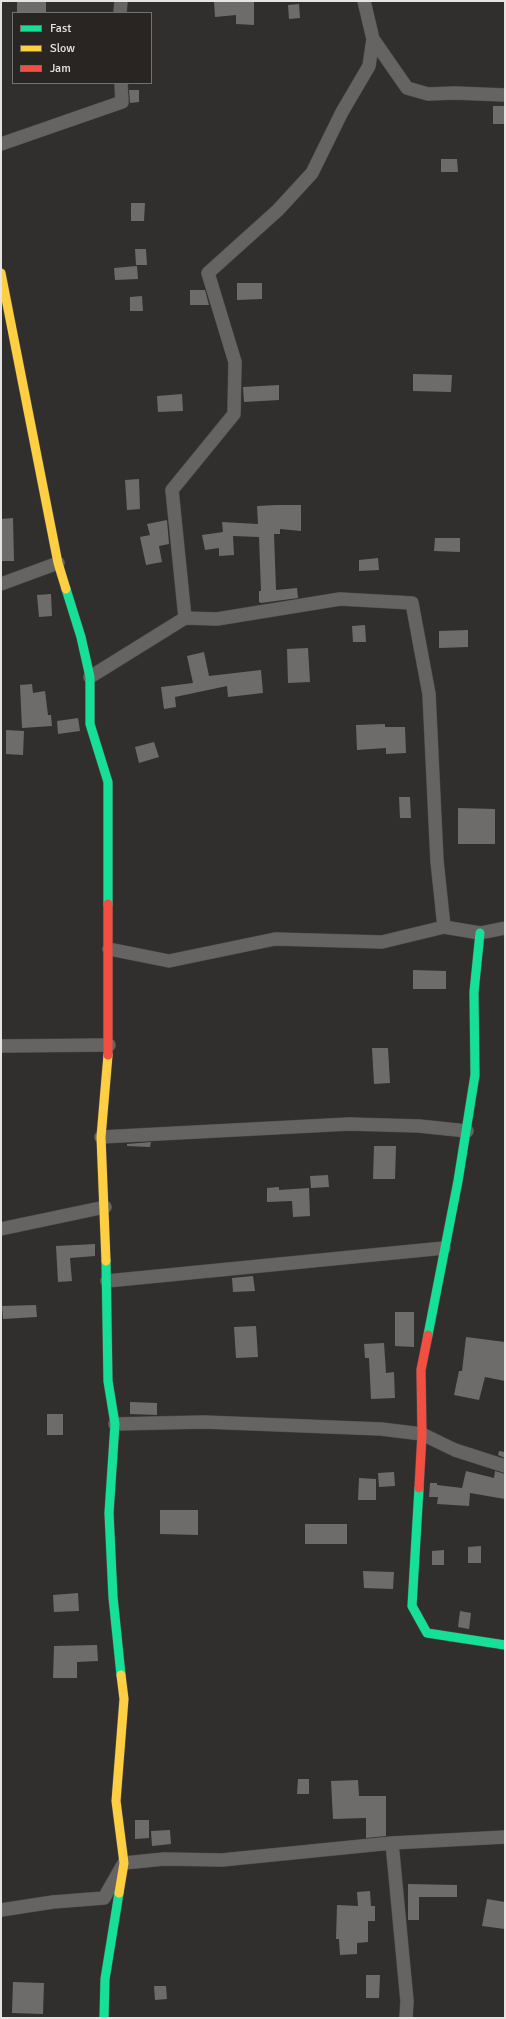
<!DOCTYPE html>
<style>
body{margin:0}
#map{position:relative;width:506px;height:2019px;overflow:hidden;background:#312f2e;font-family:Signika,sans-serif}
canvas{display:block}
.frame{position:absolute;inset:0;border:2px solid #e6e4e3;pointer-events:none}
.legend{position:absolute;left:12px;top:12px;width:140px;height:72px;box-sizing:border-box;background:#292523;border:1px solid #757170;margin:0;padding:5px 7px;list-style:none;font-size:12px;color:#e6e4e3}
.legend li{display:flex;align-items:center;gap:8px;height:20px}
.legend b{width:20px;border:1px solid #757170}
</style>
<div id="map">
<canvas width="506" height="2019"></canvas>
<div class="frame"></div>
<ul class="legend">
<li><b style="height:5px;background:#16e098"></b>Fast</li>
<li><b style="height:5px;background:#ffcf43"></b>Slow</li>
<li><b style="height:5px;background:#f24e42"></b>Jam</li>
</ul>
</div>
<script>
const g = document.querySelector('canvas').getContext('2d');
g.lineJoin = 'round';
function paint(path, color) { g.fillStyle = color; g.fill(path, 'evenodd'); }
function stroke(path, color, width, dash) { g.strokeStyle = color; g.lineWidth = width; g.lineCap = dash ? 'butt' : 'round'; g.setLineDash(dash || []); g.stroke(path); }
const building = new Path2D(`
 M 17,1 L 46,1 L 46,13 L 17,13 Z
 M 214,1 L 254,1 L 254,25 L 236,24 L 236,15 L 215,17 Z
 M 299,4 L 300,18 L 289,19 L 288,5 Z
 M 129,90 L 139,90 L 139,102 L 130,103 Z
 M 493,106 L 505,106 L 505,124 L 493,124 Z
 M 441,159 L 457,159 L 458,172 L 441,172 Z
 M 131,203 L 145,203 L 144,221 L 131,221 Z
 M 135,249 L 146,249 L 147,265 L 136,265 Z
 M 137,266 L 138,279 L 115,280 L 114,268 Z
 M 237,283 L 262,283 L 262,299 L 237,300 Z
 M 190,290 L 205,290 L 209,305 L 190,305 Z
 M 142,296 L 143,311 L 130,311 L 130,297 Z
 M 413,374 L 452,375 L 451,392 L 413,391 Z
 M 279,385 L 279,400 L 244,402 L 243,387 Z
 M 182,394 L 183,411 L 158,412 L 157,396 Z
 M 139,479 L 140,509 L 127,510 L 125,480 Z
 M 276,505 L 301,505 L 301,531 L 280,529 L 280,534 L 274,534 L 276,590 L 297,588 L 298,598 L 261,603 L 259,602 L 259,591 L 261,591 L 259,537 L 233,536 L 234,555 L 219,556 L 219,548 L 205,550 L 202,535 L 223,532 L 222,522 L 258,524 L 257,506 Z
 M 13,518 L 14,561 L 1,561 L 1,519 Z
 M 167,520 L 169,544 L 159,546 L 162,562 L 146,565 L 140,537 L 150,535 L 147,524 Z
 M 435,538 L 460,538 L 460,552 L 434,551 Z
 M 378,558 L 379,570 L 359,571 L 359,560 Z
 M 51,594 L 52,616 L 39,617 L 37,595 Z
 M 365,625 L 366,642 L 353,642 L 352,626 Z
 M 468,630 L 468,647 L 439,648 L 439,631 Z
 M 308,648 L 310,682 L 288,683 L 287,649 Z
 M 204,652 L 209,676 L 261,670 L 263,693 L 228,697 L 227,686 L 175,697 L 176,707 L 164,709 L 161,687 L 193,683 L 187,656 Z
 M 32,684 L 33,693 L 45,691 L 48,715 L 51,715 L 52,726 L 22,728 L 20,685 Z
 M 78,718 L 80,731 L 58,734 L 57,721 Z
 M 385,724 L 385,727 L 405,727 L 406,753 L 386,754 L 386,748 L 357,750 L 356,725 Z
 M 6,730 L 24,731 L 23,755 L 6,754 Z
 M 154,742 L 159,757 L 139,763 L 135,747 Z
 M 399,797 L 410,797 L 411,818 L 400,818 Z
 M 458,808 L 495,809 L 495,844 L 458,844 Z
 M 413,970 L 446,971 L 446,989 L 413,989 Z
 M 372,1048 L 388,1048 L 390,1083 L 374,1084 Z
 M 151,1142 L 150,1147 L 127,1146 L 127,1144 Z
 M 374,1146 L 396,1146 L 395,1179 L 373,1179 Z
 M 328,1175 L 329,1187 L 311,1188 L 310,1176 Z
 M 279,1187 L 279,1190 L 309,1188 L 310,1216 L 293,1217 L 292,1201 L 267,1202 L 267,1188 Z
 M 95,1244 L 95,1256 L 70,1258 L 72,1281 L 58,1282 L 56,1246 Z
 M 253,1276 L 255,1291 L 233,1292 L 232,1278 Z
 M 36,1305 L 37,1317 L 3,1319 L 2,1306 Z
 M 395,1312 L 414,1312 L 414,1347 L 395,1346 Z
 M 256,1326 L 258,1357 L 236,1358 L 234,1327 Z
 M 466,1337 L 505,1342 L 505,1381 L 485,1377 L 479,1400 L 454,1395 L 459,1371 L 462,1371 Z
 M 384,1343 L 386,1373 L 394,1372 L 395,1398 L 371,1399 L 369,1358 L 365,1358 L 364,1344 Z
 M 130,1402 L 157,1403 L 157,1415 L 130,1414 Z
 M 47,1414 L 63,1414 L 63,1435 L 47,1435 Z
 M 499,1451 L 505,1452 L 505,1458 L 498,1455 Z
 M 466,1471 L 494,1478 L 495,1471 L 505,1474 L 505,1499 L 470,1493 L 469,1506 L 437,1504 L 438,1497 L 429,1497 L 430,1483 L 437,1483 L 437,1485 L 462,1488 Z
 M 394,1472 L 395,1486 L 379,1487 L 378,1473 Z
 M 359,1478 L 376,1479 L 376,1500 L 358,1500 Z
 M 160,1510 L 198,1510 L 198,1535 L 160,1534 Z
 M 305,1524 L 347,1524 L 347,1544 L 305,1544 Z
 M 481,1546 L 481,1563 L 468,1563 L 468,1547 Z
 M 444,1550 L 444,1565 L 432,1565 L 432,1551 Z
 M 363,1571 L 394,1572 L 393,1589 L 364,1588 Z
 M 78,1593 L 79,1611 L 54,1612 L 53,1595 Z
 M 460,1611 L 471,1613 L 469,1629 L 458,1627 Z
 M 97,1645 L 98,1661 L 77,1662 L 77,1678 L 53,1678 L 54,1646 Z
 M 298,1779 L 309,1779 L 309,1794 L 297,1794 Z
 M 358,1780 L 359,1796 L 386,1796 L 386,1836 L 366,1838 L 366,1818 L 333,1819 L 331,1781 Z
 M 135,1820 L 149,1820 L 149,1838 L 135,1839 Z
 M 170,1830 L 171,1844 L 152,1846 L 151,1831 Z
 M 408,1884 L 457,1885 L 457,1897 L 419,1897 L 419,1920 L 408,1920 Z
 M 370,1891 L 371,1906 L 375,1906 L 375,1921 L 368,1921 L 368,1942 L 357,1943 L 357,1954 L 340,1955 L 339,1939 L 336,1939 L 337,1905 L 358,1906 L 357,1892 Z
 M 487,1899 L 505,1902 L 505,1929 L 482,1926 Z
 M 366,1975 L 380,1975 L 379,1998 L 366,1998 Z
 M 13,1982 L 44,1983 L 43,2014 L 12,2013 Z
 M 154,1986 L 166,1986 L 167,1999 L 155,2000 Z`);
const street = new Path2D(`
 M 364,1 L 373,39 L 407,88 L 428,94 L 455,93 L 505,95
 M 120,13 L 121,1
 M 1,144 L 122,102 L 121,83
 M 1,584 L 58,563
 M 185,618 L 172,490 L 234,414 L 235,362 L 208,273 L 278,210 L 312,173 L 342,112 L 369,66 L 373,39
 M 90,677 L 185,618 L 217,619 L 340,599 L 412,603 L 429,694 L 437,861 L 444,927
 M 109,949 L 169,961 L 275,939 L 382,942 L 444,927 L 480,933 L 505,928
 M 1,1046 L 109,1045
 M 101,1137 L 349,1124 L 419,1126 L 467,1131
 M 1,1229 L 105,1207
 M 107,1281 L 444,1248
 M 115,1424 L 204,1422 L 381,1429 L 422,1434 L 455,1450 L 505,1466
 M 392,1843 L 407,2001 L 406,2018
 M 1,1910 L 53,1902 L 104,1898 L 124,1863 L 164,1859 L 222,1860 L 392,1843 L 505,1837`);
const fast = new Path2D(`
 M 66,589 L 81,637 L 90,677 L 90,724 L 108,782 L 108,904
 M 106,1261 L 108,1381 L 115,1424 L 109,1513 L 113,1597 L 121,1675
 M 428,1335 L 458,1181 L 475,1075 L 474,992 L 480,933
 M 419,1488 L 412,1606 L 427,1633 L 505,1645
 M 104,2018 L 105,1979 L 119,1893`);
const slow = new Path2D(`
 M 1,273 L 58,563 L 66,589
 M 106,1261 L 101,1137 L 108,1055
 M 119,1893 L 124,1863 L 116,1801 L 124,1699 L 121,1675`);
const jam = new Path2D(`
 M 108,1055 L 108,904
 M 419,1488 L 422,1434 L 421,1370 L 428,1335`);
paint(building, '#6e6c6b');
stroke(street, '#4e4d4c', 14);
stroke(fast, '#4e4d4c', 10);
stroke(slow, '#4e4d4c', 10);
stroke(jam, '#4e4d4c', 10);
stroke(street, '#656463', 13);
stroke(fast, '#16e098', 9);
stroke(slow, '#ffcf43', 9);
stroke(jam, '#f24e42', 9);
</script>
